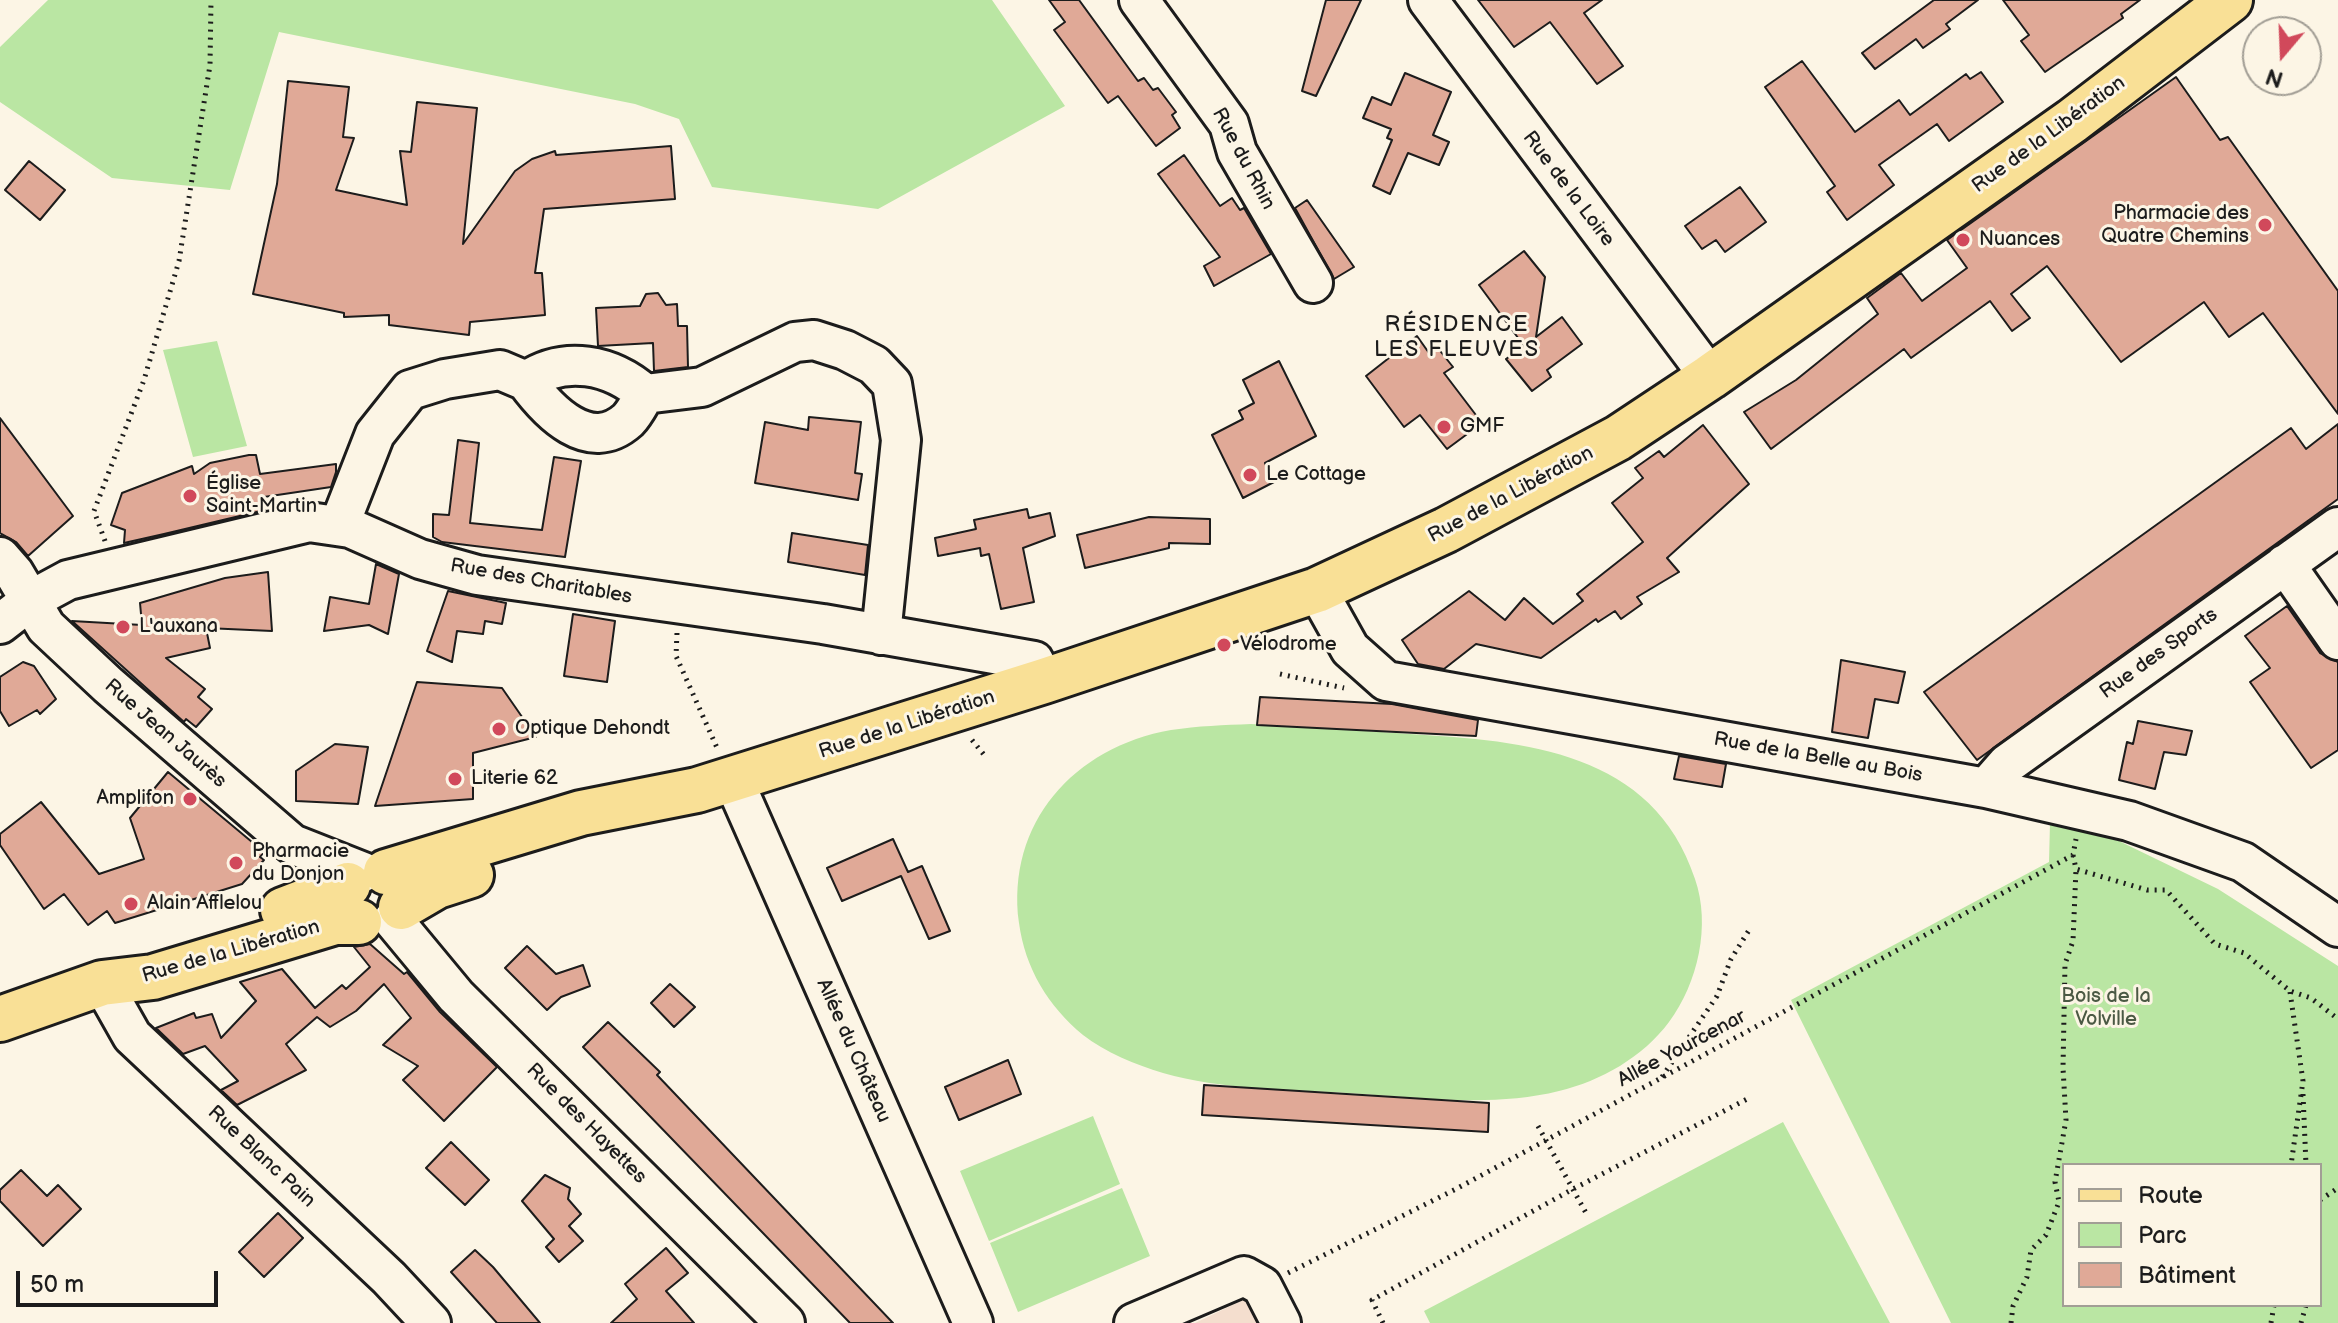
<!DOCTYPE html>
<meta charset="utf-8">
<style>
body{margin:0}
#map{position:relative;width:2338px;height:1323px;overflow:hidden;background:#fcf5e5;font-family:"Balsamiq Sans",sans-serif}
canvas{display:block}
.legend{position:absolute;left:2062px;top:1163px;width:260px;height:144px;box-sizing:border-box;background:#fcf5e5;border:2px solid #a29e95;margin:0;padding:10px 14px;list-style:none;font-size:24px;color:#1c1c1c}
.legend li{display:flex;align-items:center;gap:16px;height:40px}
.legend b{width:40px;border:2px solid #a29e95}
.north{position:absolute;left:2242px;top:16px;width:80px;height:80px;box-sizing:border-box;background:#fcf5e5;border:2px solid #a29e95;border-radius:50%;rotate:199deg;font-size:22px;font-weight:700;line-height:32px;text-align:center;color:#1c1c1c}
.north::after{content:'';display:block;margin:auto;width:28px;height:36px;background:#d1495b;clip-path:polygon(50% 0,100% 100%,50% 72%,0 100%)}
.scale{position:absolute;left:16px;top:1271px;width:202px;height:36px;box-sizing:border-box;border:4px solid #1c1c1c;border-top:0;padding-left:10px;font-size:24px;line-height:28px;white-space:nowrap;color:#1c1c1c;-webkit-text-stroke:6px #fcf5e5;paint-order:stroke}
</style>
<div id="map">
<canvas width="2338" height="1323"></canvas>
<ul class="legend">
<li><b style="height:10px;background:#f9e096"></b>Route</li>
<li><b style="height:22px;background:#bae6a3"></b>Parc</li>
<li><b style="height:22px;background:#e0a997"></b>Bâtiment</li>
</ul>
<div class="north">N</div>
<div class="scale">50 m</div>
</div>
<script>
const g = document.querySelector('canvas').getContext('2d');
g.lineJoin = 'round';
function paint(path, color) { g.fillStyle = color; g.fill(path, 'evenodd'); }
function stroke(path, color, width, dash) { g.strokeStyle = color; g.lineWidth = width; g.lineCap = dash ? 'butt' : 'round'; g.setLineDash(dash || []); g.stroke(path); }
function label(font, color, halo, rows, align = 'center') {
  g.font = font + ' "Balsamiq Sans",sans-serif'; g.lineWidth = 6; g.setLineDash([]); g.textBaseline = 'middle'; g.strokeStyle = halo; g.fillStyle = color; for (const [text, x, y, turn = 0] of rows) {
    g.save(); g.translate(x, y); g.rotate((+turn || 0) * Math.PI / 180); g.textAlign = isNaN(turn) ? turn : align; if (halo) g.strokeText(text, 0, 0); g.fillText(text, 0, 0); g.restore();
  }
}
const built = new Path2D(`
 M 1245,1299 L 1258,1323 L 1195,1323 Z`);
const green = new Path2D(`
 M 48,0 L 992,0 L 1065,106 L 878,209 L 712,187 L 679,119 L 635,104 L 279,32 L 230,190 L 112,178 L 0,102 L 0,47 Z
 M 217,341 L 247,446 L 193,457 L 163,350 Z
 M 1251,724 C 1304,727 1357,730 1410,734 C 1525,741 1653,751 1695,879 C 1711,925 1698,983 1669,1022 C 1643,1057 1601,1081 1559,1091 C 1491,1108 1417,1097 1347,1093 C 1286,1089 1222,1090 1163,1073 C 1136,1065 1105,1052 1083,1035 C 1048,1006 1025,968 1019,923 C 1006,823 1074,747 1171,730 C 1198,726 1224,725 1251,724 Z
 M 2050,823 L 2119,841 L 2218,889 L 2338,966 L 2338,1323 L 1951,1323 L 1791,1000 L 2049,862 ZM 2064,1165 L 2320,1165 L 2320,1305 L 2064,1305 Z
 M 1093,1116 L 1120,1184 L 989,1241 L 960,1171 Z
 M 1783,1122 L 1890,1323 L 1430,1323 L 1424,1311 Z
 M 1122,1188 L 1150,1256 L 1018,1312 L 990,1243 Z`);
const building = new Path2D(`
 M 1049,0 L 1079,0 L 1138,81 L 1144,78 L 1153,90 L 1158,88 L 1176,112 L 1172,115 L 1180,128 L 1156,146 L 1118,96 L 1108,103 L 1054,30 L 1065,22 Z
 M 1326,0 L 1361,0 L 1316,96 L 1302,91 Z
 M 1478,0 L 1602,0 L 1584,13 L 1623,66 L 1597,84 L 1550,22 L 1514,47 Z
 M 1934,0 L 1978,0 L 1946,24 L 1950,29 L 1923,48 L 1916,39 L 1875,69 L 1862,53 Z
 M 2003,0 L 2140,0 L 2121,14 L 2123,18 L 2045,72 L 2021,41 L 2029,35 Z
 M 1802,61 L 1855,132 L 1899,100 L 1910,115 L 1966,74 L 1970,79 L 1981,72 L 2003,102 L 1949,141 L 1937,124 L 1879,165 L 1894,185 L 1847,220 L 1827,192 L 1835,186 L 1765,87 Z
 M 1405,73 L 1451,92 L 1433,135 L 1449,142 L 1439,165 L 1408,153 L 1390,194 L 1373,186 L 1392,140 L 1387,138 L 1391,129 L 1363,118 L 1372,97 L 1391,105 Z
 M 2176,77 L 2220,140 L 2228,137 L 2338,291 L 2338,414 L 2263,313 L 2229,337 L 2204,302 L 2121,362 L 2047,266 L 2011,294 L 2030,318 L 2012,331 L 1990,301 L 1911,358 L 1904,349 L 1771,449 L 1744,412 L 1796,380 L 1878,314 L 1867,298 L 1901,273 L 1922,301 L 1967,268 L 1947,240 Z
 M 288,81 L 349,87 L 343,137 L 354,138 L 336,190 L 407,205 L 400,151 L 411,152 L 417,102 L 477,108 L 463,244 L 515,171 L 532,159 L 555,151 L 556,155 L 671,146 L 675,199 L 544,209 L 535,273 L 542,273 L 545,315 L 470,322 L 469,335 L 389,325 L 389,315 L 344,317 L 344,313 L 253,294 L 277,184 Z
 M 1184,155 L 1220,206 L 1232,198 L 1240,210 L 1244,208 L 1271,254 L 1214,286 L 1204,266 L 1220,257 L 1158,174 Z
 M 29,161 L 65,190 L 40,220 L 5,190 Z
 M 1740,187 L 1766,222 L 1725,252 L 1716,240 L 1702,249 L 1685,226 Z
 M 1307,200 L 1354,267 L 1334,279 L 1295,208 Z
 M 1524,251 L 1545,277 L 1536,337 L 1562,317 L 1582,344 L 1547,370 L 1551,377 L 1532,391 L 1506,359 L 1524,346 L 1479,285 Z
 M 658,293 L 666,305 L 677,304 L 678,326 L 687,326 L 688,367 L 654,371 L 653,343 L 598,346 L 596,308 L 640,306 L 646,294 Z
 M 1417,336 L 1429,353 L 1437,347 L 1453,367 L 1444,373 L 1482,423 L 1447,449 L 1420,415 L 1404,427 L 1366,376 Z
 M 1279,361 L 1316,436 L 1265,463 L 1274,482 L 1243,498 L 1212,435 L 1243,419 L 1239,411 L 1254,403 L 1243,380 Z
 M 809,417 L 861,422 L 855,473 L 862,474 L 858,500 L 755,483 L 765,422 L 808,430 Z
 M 0,418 L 73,516 L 28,556 L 16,542 L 0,533 Z
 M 2338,424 L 2338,499 L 1977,760 L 1924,692 L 2291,428 L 2306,449 Z
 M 1703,425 L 1749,484 L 1667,558 L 1679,572 L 1637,597 L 1642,604 L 1621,619 L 1615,611 L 1598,622 L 1596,619 L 1541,658 L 1476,644 L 1444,669 L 1418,664 L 1402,640 L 1469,591 L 1505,620 L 1524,598 L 1553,624 L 1583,601 L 1577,594 L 1643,542 L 1612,503 L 1643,478 L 1635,468 L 1659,451 L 1664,457 Z
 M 458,440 L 479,443 L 470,523 L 542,530 L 554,457 L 581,461 L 565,557 L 442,542 L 433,537 L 433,514 L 449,515 Z
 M 249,455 L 256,455 L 260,474 L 336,464 L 336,472 L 331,487 L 264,497 L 265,510 L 164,534 L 124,543 L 125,530 L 111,525 L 122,493 L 192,466 L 194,474 L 210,463 Z
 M 1027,509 L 1029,518 L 1050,513 L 1055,536 L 1023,548 L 1034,602 L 1001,609 L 989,554 L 981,556 L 980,548 L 938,556 L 935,538 L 976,529 L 974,520 Z
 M 1149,517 L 1210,519 L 1210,544 L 1169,543 L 1169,548 L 1085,568 L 1077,535 Z
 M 792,533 L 868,545 L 865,575 L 788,562 Z
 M 376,564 L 399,574 L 388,634 L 369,625 L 324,631 L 330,597 L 369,604 Z
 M 268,572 L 272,631 L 206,628 L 210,648 L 166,658 L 205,689 L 198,697 L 212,709 L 196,727 L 186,719 L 184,722 L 72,621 L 142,625 L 140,603 L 225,578 Z
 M 448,591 L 506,603 L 502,624 L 485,621 L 483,634 L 457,631 L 452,662 L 427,651 Z
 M 2287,606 L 2320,653 L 2338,662 L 2338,750 L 2311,768 L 2250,682 L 2270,668 L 2245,636 Z
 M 573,614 L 615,621 L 607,682 L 564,676 Z
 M 1841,660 L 1905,672 L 1898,703 L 1875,699 L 1868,738 L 1832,732 Z
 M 23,662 L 34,666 L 56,699 L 40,714 L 37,710 L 9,726 L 0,711 L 0,677 Z
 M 417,682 L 502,688 L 536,737 L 473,753 L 473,799 L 375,806 Z
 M 1260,697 L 1392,704 L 1478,720 L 1476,736 L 1257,725 Z
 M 2138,721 L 2192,731 L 2186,755 L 2164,752 L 2155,789 L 2119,780 L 2127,742 L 2133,744 Z
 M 335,744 L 368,747 L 358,804 L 296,801 L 296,771 Z
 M 1679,756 L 1726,764 L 1722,787 L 1674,779 Z
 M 168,772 L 264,852 L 260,857 L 264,860 L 242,884 L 175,905 L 171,899 L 173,905 L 115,923 L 107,911 L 88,925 L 64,894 L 44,909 L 0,845 L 0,834 L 41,802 L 99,874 L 144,859 L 130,818 Z
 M 893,839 L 908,872 L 922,866 L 950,931 L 929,939 L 901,876 L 842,901 L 827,868 Z
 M 370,944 L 404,974 L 407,972 L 440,1012 L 497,1067 L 444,1121 L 403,1080 L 418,1066 L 383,1045 L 411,1018 L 384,984 L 356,1011 L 330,1027 L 317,1017 L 286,1044 L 306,1070 L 237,1105 L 221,1090 L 238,1081 L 205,1046 L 183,1054 L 156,1028 L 194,1013 L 196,1018 L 212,1014 L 221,1038 L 256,1001 L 240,982 L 282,969 L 315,1008 L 342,985 L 346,989 L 370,967 L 354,947 Z
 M 527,946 L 556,974 L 583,965 L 590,986 L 561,997 L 547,1010 L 505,968 Z
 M 670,984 L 695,1007 L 674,1027 L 651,1003 Z
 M 608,1022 L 660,1072 L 657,1075 L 893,1323 L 850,1323 L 583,1047 Z
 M 1008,1060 L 1021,1094 L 959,1120 L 945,1087 Z
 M 1204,1085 L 1489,1103 L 1488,1132 L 1202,1115 Z
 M 451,1142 L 489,1180 L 465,1205 L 426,1168 Z
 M 21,1170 L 47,1196 L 58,1185 L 81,1209 L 43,1246 L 0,1201 L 0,1190 Z
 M 545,1175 L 570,1188 L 568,1199 L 581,1214 L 569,1226 L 583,1241 L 559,1262 L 546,1247 L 554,1239 L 522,1201 Z
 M 278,1213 L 303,1238 L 264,1277 L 239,1252 Z
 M 666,1248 L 688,1273 L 666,1291 L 694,1323 L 611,1323 L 637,1299 L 625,1284 Z
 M 475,1250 L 493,1267 L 540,1323 L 497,1323 L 451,1272 Z`);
const path = new Path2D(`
 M 105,541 L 94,511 L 144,380 L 179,261 L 210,65 L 211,0
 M 677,633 L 676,656 L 718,750
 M 1280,674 L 1344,688
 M 972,740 L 985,756
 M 2073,855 L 2076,869 L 2147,890 L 2166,890 L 2215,944 L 2244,953 L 2290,991 L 2311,998 L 2338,1019
 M 2290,992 L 2303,1081 L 2291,1165
 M 1662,1077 L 1717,996 L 1731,959 L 1751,927
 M 2303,1094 L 2306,1165
 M 1538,1126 L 1586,1213
 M 2320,1200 L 2338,1188
 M 1288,1273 L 1456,1189 L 2073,855 L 2076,839
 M 1383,1323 L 1372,1300 L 1573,1189 L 1751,1097
 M 2011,1323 L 2013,1306 L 2027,1277 L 2031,1250 L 2046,1235 L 2059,1202 L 2055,1182 L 2066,1120 L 2063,1068 L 2065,964 L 2073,941 L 2076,869
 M 2271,1323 L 2274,1305
 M 2301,1323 L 2306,1305`);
const minor = new Path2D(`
 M 1139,0 L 1229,124 L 1237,152 L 1313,283
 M 1428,0 L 1710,377
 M 526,381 C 548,411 589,455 628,420 C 635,413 640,402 645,394
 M 339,526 L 375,434 L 410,390 L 445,379 L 500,370 L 526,381 C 565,355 611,364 645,394 L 702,387 L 795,342 L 814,340 L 845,350 L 874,365 L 892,384 L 901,440 L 881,635
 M 0,557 L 14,573 L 46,627 L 108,685 L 292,844 L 363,872
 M 2285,564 L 2338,640
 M 1317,590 L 1350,649 L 1386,681 L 1986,788 L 2129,821 L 2243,862 L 2338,927
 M 0,624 L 31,600 L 68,580 L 309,522 L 350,528 L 420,559 L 477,575 L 823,624 L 1034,661 L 1044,681
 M 733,779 L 973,1323
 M 1986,788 L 2007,764 L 2338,527
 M 393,920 L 456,996 L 785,1323
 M 102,983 L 132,1036 L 389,1278 L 431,1323
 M 1134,1323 L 1244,1276 L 1262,1286 L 1281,1323`);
const major = new Path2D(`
 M 386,872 L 581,813 L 697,790 L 1044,681 L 1317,590 L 1446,530 L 1618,438 L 1710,377 L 2072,121 L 2230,0
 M 401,907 L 437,886 L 471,875
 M 283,910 L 348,885
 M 0,1019 L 102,983 L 153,977 L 335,922 L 359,922`);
const markers = [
 [2265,225,8,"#d1495b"],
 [1963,240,8,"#d1495b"],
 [1444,427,8,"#d1495b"],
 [1250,475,8,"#d1495b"],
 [190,496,8,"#d1495b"],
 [123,627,8,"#d1495b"],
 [1224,645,8,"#d1495b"],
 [499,729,8,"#d1495b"],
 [455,779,8,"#d1495b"],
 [190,799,8,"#d1495b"],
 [236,863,8,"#d1495b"],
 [131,904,8,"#d1495b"]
];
const streetNames = [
 ["Rue de la Libération",2049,135,-36],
 ["Rue du Rhin",1243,159,62],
 ["Rue de la Loire",1568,189,53],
 ["Rue de la Libération",1511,495,-28],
 ["Rue des Charitables",541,582,10],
 ["Rue des Sports",2159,654,-36],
 ["Rue de la Libération",907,725,-18],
 ["Rue Jean Jaurès",165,734,41],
 ["Rue de la Belle au Bois",1818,758,10],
 ["Rue de la Libération",231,952,-16],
 ["Allée Yourcenar",1682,1049,-28],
 ["Allée du Château",853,1051,66],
 ["Rue des Hayettes",586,1124,45],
 ["Rue Blanc Pain",261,1157,43]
];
const poiNames = [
 ["Pharmacie des",2249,214,"right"],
 ["Quatre Chemins",2249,237,"right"],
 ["Nuances",1979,240],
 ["GMF",1460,427],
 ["Le Cottage",1266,475],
 ["Église",206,484],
 ["Saint-Martin",206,507],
 ["L'auxana",139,627],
 ["Vélodrome",1240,645],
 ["Optique Dehondt",515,729],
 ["Literie 62",471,779],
 ["Amplifon",174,799,"right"],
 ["Pharmacie",252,852],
 ["du Donjon",252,875],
 ["Alain Afflelou",147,904]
];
const parkNames = [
 ["Bois de la",2106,997],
 ["Volville",2106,1020]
];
const neighbourhoodNames = [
 ["RÉSIDENCE",1457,325],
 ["LES FLEUVES",1457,350]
];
paint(built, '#f4dece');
paint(green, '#bae6a3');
paint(building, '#e0a997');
stroke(building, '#1c1c1c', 2);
stroke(minor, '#1c1c1c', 44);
stroke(major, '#1c1c1c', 50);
stroke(path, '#1c1c1c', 5, [2, 6]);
stroke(minor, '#fcf5e5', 38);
stroke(major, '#f9e096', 44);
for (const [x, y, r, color] of markers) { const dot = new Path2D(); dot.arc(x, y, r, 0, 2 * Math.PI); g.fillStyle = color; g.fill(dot); stroke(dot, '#fcf5e5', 3); }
label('20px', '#1c1c1c', '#fcf5e5', streetNames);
label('20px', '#1c1c1c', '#fcf5e5', poiNames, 'left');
label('20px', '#4b5944', '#fcf5e5', parkNames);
g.letterSpacing = '2px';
label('22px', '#1c1c1c', '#fcf5e5', neighbourhoodNames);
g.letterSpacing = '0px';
</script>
